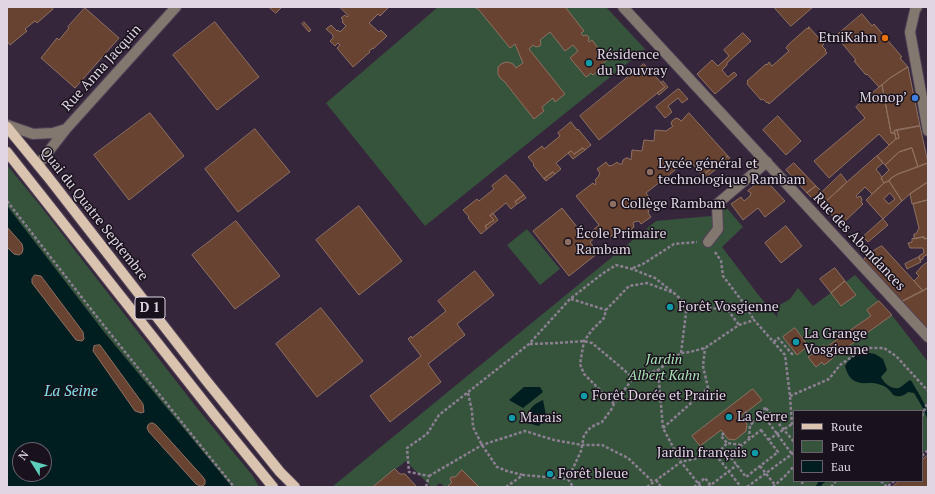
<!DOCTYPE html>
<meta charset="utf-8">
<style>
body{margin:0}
#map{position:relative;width:935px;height:494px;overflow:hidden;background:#36263c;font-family:"PT Serif",serif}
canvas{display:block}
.frame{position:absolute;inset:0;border:8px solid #dfd5e3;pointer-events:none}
.legend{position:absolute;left:793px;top:410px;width:130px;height:72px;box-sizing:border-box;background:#19121c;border:1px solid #68606c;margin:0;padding:5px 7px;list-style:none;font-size:12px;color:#dfd5e3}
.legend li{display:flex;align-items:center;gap:8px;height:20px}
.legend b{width:20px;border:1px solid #68606c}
.north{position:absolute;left:12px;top:442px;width:40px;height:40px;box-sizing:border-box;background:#19121c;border:1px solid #68606c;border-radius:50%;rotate:307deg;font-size:11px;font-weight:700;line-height:16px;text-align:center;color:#dfd5e3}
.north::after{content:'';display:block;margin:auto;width:14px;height:18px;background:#5dceb9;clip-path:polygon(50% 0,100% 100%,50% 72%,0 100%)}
</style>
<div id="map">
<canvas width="935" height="494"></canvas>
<div class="frame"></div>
<ul class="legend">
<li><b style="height:5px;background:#dac4b0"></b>Route</li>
<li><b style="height:11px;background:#36543c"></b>Parc</li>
<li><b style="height:11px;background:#001d20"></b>Eau</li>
</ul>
<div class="north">N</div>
</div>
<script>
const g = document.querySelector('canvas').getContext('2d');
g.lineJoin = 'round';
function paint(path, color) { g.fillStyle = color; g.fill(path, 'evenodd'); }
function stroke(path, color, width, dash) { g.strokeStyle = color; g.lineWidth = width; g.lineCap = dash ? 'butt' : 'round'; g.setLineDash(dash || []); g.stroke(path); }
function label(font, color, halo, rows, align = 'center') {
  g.font = font + ' "PT Serif",serif'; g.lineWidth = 3; g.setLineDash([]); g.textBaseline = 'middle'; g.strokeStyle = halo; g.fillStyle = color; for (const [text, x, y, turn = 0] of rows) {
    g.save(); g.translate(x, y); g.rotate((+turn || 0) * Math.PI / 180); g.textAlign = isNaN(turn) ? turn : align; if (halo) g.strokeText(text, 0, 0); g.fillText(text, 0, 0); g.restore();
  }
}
const green = new Path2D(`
 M 438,7 L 606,7 L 645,49 L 425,226 L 326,103 Z
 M 7,165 L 39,204 L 197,408 L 253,476 L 259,487 L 232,487 L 104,332 L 7,206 Z
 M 725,206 L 743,227 L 722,247 L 760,297 L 777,317 L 778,306 L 790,299 L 798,288 L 813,306 L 855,275 L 895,319 L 928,362 L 928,448 L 922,454 L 922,411 L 794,411 L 794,481 L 891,481 L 885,487 L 445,487 L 440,483 L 435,487 L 431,487 L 406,461 L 373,487 L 332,487 L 656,221 L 711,216 Z
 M 527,229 L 560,269 L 540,285 L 507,245 Z`);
const water = new Path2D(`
 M 7,206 L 104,332 L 232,487 L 7,487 ZM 20,450 L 44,450 L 44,474 L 20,474 Z
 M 863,352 L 875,354 L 883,359 L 887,370 L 881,377 C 884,383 892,390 899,388 C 902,387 906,382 910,380 L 912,382 C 919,395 928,405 928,421 L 924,410 L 914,393 L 908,392 C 905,395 901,397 896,396 C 892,395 892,392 889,390 C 887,387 882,385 878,384 C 869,381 862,386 853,380 C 848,376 847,372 845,366 C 850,357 854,355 863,352 Z
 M 524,387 L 540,387 L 543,392 L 523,408 L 509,400 Z
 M 543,400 L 546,415 L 539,426 L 527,423 C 528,410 531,405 543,400 Z`);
const stream = new Path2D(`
 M 818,487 L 821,482 L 823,481`);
const building = new Path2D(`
 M 7,7 L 52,7 L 53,9 L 37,23 L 35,21 L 25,29 L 27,31 L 10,45 L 7,41 Z
 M 269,7 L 282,7 L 276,13 Z
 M 340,7 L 389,7 L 380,16 L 378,14 L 369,23 L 379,32 L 381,30 L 387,36 L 373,49 L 373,48 L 369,51 L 370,52 L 353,67 L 337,48 L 340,45 L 338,43 L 335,46 L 330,41 L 333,38 L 333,35 L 326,29 L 331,25 L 337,31 L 338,30 L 340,32 L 346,26 L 342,22 L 343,20 L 341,18 L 345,15 L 347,17 L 348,16 Z
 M 475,7 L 567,7 L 566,8 L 584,31 L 581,33 L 583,36 L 586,35 L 588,36 L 589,38 L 588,41 L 589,42 L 592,40 L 607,60 L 602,64 L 604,66 L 593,75 L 591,73 L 586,77 L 570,58 L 578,51 L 573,45 L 565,51 L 550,32 L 540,40 L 541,43 L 540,46 L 536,47 L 533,45 L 529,49 L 565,94 L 555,102 L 553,98 L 542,107 L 544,111 L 534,119 L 504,81 L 500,78 L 498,74 L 498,67 L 501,64 L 506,62 L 511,63 L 513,64 L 516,68 L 523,63 L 515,44 L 510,48 L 479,10 Z
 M 774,7 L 813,7 L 791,26 Z
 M 85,8 L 119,38 L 75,88 L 41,58 L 57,38 L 59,40 L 69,28 L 68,27 Z
 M 862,14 L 872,26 L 874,24 L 902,57 L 900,58 L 908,67 L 890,78 L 879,87 L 867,74 L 866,75 L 854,61 L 856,60 L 836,36 Z
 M 215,22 L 259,77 L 217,110 L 173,55 Z
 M 304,22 L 311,30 L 309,32 L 302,24 Z
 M 809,27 L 824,44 L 822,46 L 826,50 L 825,51 L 827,53 L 769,104 L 768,102 L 767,103 L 763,99 L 761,100 L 747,84 L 748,82 L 747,81 L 766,64 L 767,65 L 769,62 L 772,66 L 789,51 L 786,48 L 788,45 L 807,28 L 808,29 Z
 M 743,33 L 751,41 L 727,63 L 727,65 L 722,70 L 728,77 L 734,72 L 737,75 L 715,94 L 697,74 L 712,60 L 718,66 L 729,56 L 724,50 Z
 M 644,64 L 665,87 L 599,140 L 580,116 Z
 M 908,67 L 920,126 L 894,131 L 895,133 L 891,133 L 882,85 L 890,78 Z
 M 663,81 L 668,87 L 659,95 L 657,93 L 665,87 L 661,83 Z
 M 882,85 L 891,133 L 895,133 L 896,139 L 889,145 L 879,134 L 829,178 L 814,161 L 865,118 L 856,107 Z
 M 678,89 L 679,89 L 688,99 L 682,103 L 678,98 L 668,106 L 672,112 L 665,118 L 656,107 Z
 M 150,113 L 184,156 L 129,200 L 94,155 Z
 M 689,113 L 728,156 L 702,176 L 689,159 L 646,193 L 655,205 L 649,210 L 648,213 L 651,217 L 641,224 L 639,221 L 634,222 L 633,223 L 634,226 L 633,228 L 625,235 L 622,234 L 619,230 L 609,238 L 604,231 L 590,242 L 598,253 L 569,276 L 533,231 L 562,208 L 585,237 L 599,225 L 576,196 L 593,183 L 595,185 L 596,182 L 595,180 L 598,177 L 600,173 L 597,169 L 606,162 L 609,166 L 613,165 L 617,162 L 619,164 L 622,164 L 623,160 L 626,158 L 628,158 L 631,160 L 632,150 L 642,151 L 644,140 L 654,141 L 655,130 L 666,131 L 673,126 L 671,124 L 672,121 L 676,118 L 679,119 L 681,121 Z
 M 778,116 L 801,141 L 786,155 L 763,130 Z
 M 571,122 L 577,130 L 578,129 L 591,145 L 585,150 L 583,148 L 574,154 L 571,151 L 556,163 L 561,169 L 555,174 L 553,172 L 544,179 L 533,165 L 534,164 L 528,157 L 542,146 L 544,149 L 560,136 L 558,133 Z
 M 920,126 L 928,163 L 918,167 L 912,148 L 899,152 L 885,165 L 877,156 L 896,139 L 899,138 L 897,130 Z
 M 255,129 L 290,172 L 238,212 L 205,169 Z
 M 897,130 L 899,138 L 896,139 L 894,131 Z
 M 583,148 L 585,150 L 573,159 L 568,153 L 571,151 L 574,154 Z
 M 912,148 L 918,167 L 898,174 L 891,178 L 889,181 L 884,183 L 881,178 L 889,170 L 885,165 L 899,152 Z
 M 728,156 L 730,158 L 705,178 L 702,176 Z
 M 877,156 L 883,163 L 876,169 L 882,177 L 881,178 L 884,183 L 872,194 L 865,187 L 856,196 L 857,198 L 859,196 L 861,197 L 862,200 L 861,202 L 863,204 L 841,225 L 822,205 L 847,182 Z
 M 794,163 L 816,186 L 807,193 L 786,170 Z
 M 928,163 L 928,182 L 910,194 L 902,201 L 889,181 L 891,178 L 898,174 Z
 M 553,172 L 555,174 L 546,181 L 544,179 Z
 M 841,174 L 847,182 L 820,207 L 814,200 Z
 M 506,175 L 512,182 L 513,182 L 524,195 L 515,202 L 517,204 L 511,209 L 506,203 L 490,216 L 494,220 L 485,226 L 487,229 L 481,234 L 468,218 L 469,217 L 463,210 L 477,199 L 479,201 L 494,189 L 492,186 Z
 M 764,178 L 785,201 L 765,217 L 758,208 L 743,220 L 731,204 L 741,197 L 744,201 L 750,196 L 751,193 L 748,191 Z
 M 889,181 L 902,201 L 883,219 L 866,200 L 884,183 ZM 890,193 L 895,199 L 889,204 L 884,199 Z
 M 928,182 L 928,200 L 912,204 L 910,194 Z
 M 816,186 L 822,192 L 814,200 L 807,193 Z
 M 524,195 L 526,198 L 517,204 L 515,202 Z
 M 928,200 L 928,238 L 924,239 L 924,237 L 914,239 L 914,234 L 916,234 L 919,228 L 913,204 Z
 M 359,206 L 402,261 L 359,295 L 316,240 Z
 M 493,213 L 498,220 L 487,229 L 485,226 L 494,220 L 490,216 Z
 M 883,219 L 888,225 L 868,242 L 863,237 Z
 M 236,221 L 280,276 L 235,309 L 192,255 Z
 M 786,226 L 802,246 L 781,263 L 765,243 Z
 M 7,227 L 22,244 L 23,249 L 22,253 L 19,255 L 14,254 L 7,247 Z
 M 924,237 L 924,239 L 928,238 L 928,254 L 923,257 L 923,259 L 920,260 L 919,256 L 924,253 L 923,248 L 910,248 L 908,243 L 912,242 L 912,239 Z
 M 882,246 L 914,281 L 923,291 L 901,302 L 862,262 L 866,256 L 871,252 Z
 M 919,257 L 921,262 L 907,269 L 905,264 Z
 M 928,262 L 928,288 L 923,291 L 914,281 L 919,276 L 916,273 L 922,266 Z
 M 835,268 L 845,281 L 831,293 L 820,279 Z
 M 475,271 L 494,295 L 457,324 L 465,335 L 428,364 L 441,382 L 390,422 L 370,396 L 421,356 L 408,339 L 411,336 L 412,338 L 446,311 L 438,301 Z
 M 35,275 L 41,276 L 83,332 L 84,339 L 82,341 L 76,340 L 32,283 L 32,279 Z
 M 845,281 L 856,295 L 841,306 L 831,293 Z
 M 928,288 L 928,330 L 901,302 Z
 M 879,301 L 892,315 L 832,358 L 832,359 L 824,365 L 822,362 L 816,367 L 808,357 L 815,352 L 817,354 L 839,338 L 837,334 L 841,331 L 843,335 L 871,316 L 867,310 Z
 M 321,308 L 363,361 L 317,397 L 276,344 Z
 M 795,328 L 808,346 L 797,355 L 783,337 Z
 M 100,345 L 143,404 L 144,412 L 141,413 L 135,411 L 93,351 L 94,346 Z
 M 824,345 L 826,348 L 817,354 L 815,352 Z
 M 753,389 L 762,400 L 741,416 L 747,424 L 746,431 L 735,440 L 728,439 L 721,430 L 700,446 L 692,436 Z
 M 151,423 L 153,423 L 156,425 L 203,477 L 205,480 L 205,484 L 203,486 L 200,486 L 196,484 L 149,432 L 147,428 L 148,425 Z
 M 928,455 L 928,487 L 892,487 L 899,481 L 922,481 L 922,460 Z
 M 395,469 L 400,474 L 405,474 L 417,487 L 373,487 Z
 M 462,470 L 479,487 L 447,487 L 452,482 L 450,480 L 451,477 L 455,477 Z`);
const path = new Path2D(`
 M 7,201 L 101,322 L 234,487
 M 715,252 L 721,261 L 723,276 L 745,305 L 754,320
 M 633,268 L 643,264 L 674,244 L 697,242
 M 571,299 L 606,310
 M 774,342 L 778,338 L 792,354 L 795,352
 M 530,344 L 558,343 L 584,341 L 592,343 L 616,363 L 633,378
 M 681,353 L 687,305
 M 658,370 L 663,428 L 681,462 L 701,487
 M 468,393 L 472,411 L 473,427 L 482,445 L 497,467 L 507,471 L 523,475
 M 790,396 L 829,379 L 840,365 L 865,348 L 884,348 L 896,356 L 928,391
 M 614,404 L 584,374 L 580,364 L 584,341 L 592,330 L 604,318 L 606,310 L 629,286 L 647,283 L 674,293 L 687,305 L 704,308 L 727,309 L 739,325
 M 745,412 L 753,422
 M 763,415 L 765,407 L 794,442
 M 922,416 L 928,401
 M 743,418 L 747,415
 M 663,428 L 708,388 L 703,366 L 705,348
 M 761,430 L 778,452 L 746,477 L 729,455 Z
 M 724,433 L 721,436 L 727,443
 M 749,439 L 750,425 L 763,415 L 792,454
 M 768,440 L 792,424
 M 741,445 L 727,443 L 716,455 L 741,487
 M 922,456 L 928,450
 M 760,466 L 775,485
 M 429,476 L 482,445 L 525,431 L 554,440 L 582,445 L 602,445 L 628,458 L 653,482
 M 568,479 L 573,487
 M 656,480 L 661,487
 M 802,481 L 803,487
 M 881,481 L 887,487 L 894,481
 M 426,487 L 429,476 L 409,472 L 407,448 L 427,434 L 439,415 L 529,344 L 570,299 L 602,274 L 616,265 L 632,269 L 655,278 L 674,293
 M 506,487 L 523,475 L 568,479 L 581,451 L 584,435 L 591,427 L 602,422 L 611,410 L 614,404 L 633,378 L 658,370 L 681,353 L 690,352 L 705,348 L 739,325 L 754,320 L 785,355 L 790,396 L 792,424 L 794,426
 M 647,487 L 681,462 L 702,457 L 708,457 L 716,455
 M 694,487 L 705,478 L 712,487
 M 708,487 L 737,465
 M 747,487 L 792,454 L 794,450
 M 773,487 L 786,475 L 794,466
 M 831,487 L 836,481`);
const minor = new Path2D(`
 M 623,7 L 928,337
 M 917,7 L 915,10 L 910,32 L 928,131
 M 7,125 L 33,134 L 53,133 L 66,129
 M 38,165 L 66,129 L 176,7
 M 708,242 L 718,229 L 717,204 L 767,162`);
const major = new Path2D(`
 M 7,127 L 48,177 L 205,379 L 280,472 L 295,487
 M 7,152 L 216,417 L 273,487`);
const markers = [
 [885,38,4,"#e8710a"],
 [589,63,4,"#0f9aa8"],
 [915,98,4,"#3f7fe0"],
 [650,172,4,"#8d6e63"],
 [613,204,4,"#8d6e63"],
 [568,242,4,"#8d6e63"],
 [670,307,4,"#0f9aa8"],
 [796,342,4,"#0f9aa8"],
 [584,396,4,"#0f9aa8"],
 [729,417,4,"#0f9aa8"],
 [512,418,4,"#0f9aa8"],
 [755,453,4,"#0f9aa8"],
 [550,474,4,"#0f9aa8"]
];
const shields = [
 [150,308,30]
];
const shieldNames = [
 ["D 1",150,308]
];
const poiNames = [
 ["EtniKahn",877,38,"right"],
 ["Résidence",597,55],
 ["du Rouvray",597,71],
 ["Monop’",907,98,"right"],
 ["Lycée général et",658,164],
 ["technologique Rambam",658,180],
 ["Collège Rambam",621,204],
 ["École Primaire",576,234],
 ["Rambam",576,250],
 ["Forêt Vosgienne",678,307],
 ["La Grange",804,334],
 ["Vosgienne",804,350],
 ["Forêt Dorée et Prairie",592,396],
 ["La Serre",737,417],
 ["Marais",520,418],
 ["Jardin français",747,453,"right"],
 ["Forêt bleue",558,474]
];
const streetNames = [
 ["Rue Anna Jacquin",102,68,-48],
 ["Quai du Quatre Septembre",94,214,52],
 ["Rue des Abondances",859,242,47]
];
const parkNames = [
 ["Jardin",664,360],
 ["Albert Kahn",664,376]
];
const waterNames = [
 ["La Seine",71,392]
];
paint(green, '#36543c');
paint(water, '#001d20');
stroke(stream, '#001d20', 4.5);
paint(building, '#694331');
stroke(building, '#8e7162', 1);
stroke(minor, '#514257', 12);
stroke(major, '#514257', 12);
stroke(path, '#8c7f91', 2.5, [3, 2]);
stroke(minor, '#83786f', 10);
stroke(major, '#dac4b0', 10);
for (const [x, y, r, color] of markers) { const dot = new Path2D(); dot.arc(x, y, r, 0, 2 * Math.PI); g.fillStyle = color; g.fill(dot); stroke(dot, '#19121c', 1.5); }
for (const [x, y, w] of shields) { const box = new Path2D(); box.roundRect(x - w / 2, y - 11, w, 22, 3); g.fillStyle = '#19121c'; g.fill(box); stroke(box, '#dfd5e3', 1); }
label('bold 13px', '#dfd5e3', null, shieldNames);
label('14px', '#dfd5e3', '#19121c', poiNames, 'left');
label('14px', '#dfd5e3', '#19121c', streetNames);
label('italic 14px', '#a8e4b4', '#19121c', parkNames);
label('italic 15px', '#82e0e9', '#19121c', waterNames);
</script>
